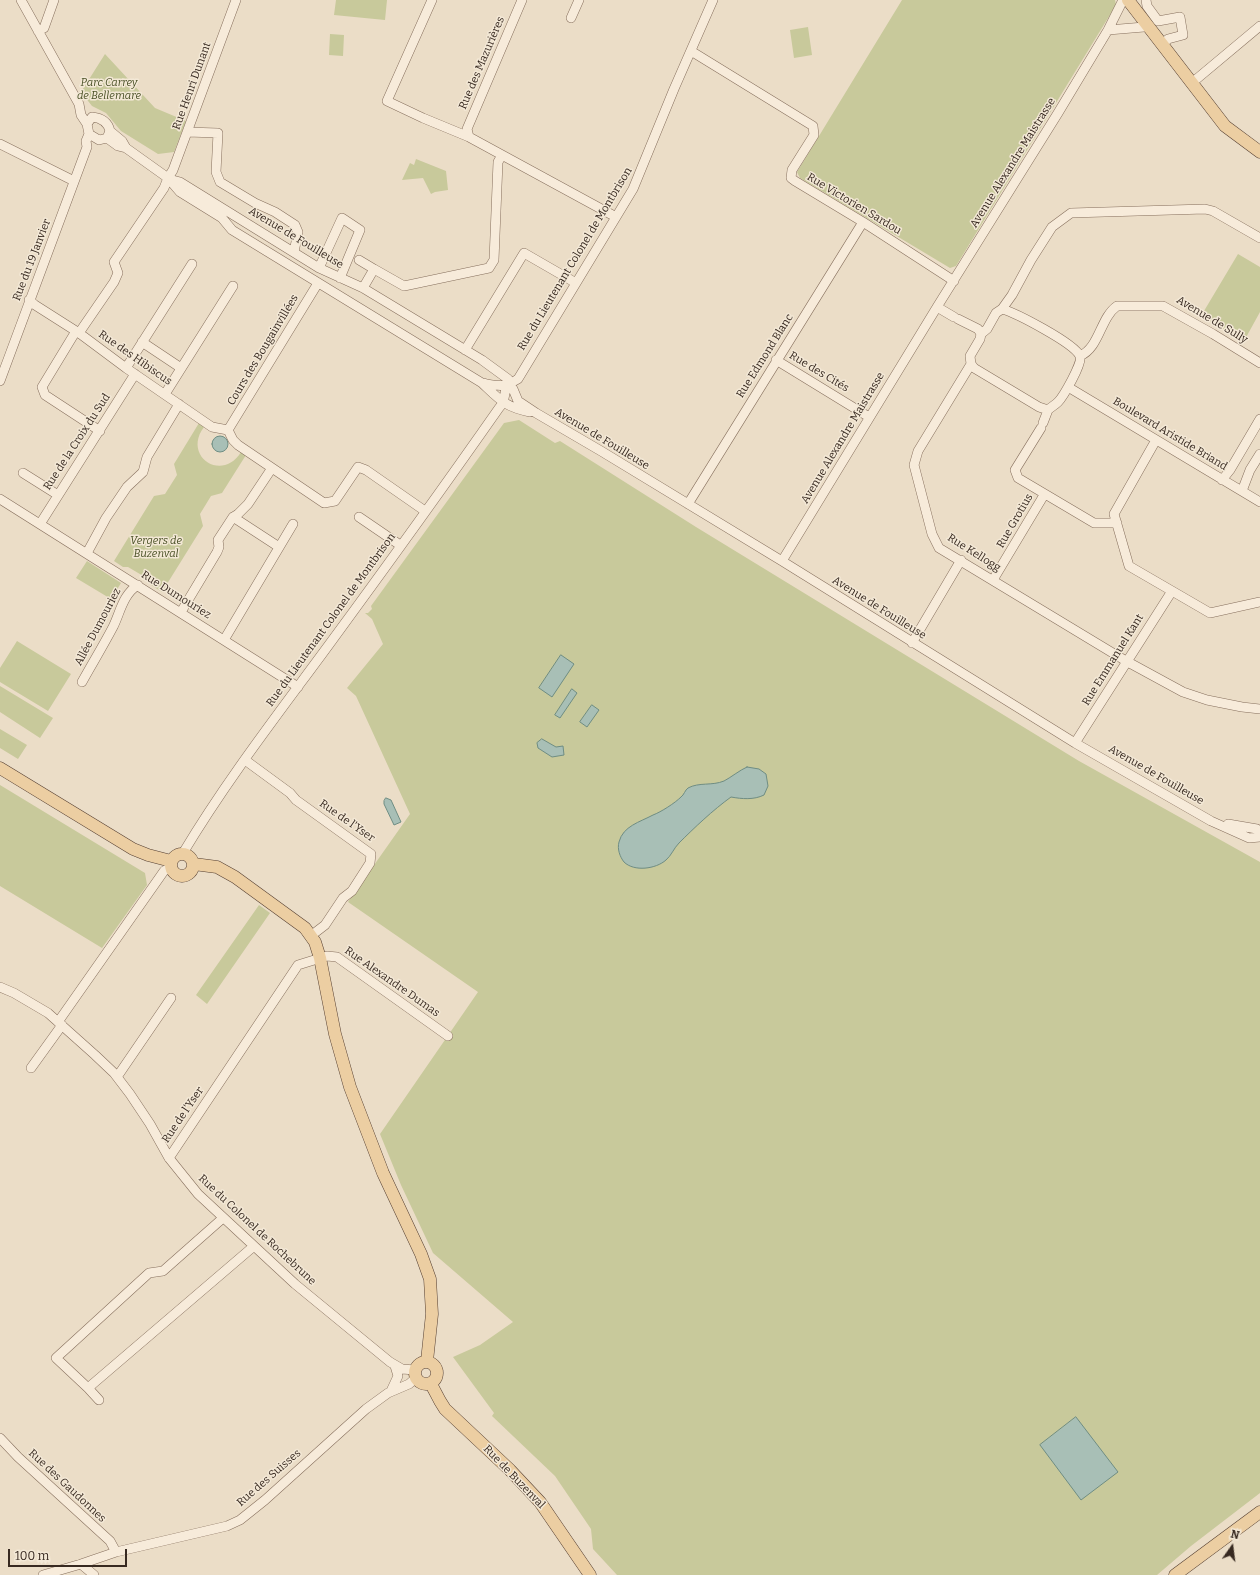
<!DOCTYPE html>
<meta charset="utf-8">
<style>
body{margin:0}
#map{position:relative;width:1260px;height:1575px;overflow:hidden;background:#ebddc7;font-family:Bitter,serif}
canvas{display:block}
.north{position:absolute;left:1212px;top:1527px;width:40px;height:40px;-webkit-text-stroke:3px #f3e8d6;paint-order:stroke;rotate:14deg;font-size:11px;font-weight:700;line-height:16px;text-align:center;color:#372920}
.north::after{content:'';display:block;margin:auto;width:14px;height:18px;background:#372920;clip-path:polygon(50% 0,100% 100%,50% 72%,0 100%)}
.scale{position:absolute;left:8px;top:1549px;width:119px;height:18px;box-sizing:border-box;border:2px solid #372920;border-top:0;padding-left:5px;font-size:12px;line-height:14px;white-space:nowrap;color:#372920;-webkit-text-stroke:3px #f3e8d6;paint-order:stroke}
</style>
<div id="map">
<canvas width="1260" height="1575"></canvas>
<div class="north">N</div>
<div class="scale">100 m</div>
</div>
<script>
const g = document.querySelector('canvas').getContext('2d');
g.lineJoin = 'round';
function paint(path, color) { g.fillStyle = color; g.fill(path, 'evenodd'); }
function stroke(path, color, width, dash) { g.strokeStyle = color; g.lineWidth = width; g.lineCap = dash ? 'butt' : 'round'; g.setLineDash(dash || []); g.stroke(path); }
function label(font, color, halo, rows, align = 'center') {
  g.font = font + ' Bitter,serif'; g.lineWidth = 3; g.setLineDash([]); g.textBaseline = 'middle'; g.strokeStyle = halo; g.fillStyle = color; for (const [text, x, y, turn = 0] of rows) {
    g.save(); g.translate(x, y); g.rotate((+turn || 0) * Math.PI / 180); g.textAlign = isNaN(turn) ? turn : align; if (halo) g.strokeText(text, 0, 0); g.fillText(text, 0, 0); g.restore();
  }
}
const green = new Path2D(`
 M 336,0 L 387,0 L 385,20 L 334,15 Z
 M 902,0 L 1115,0 L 1116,5 L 956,266 L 950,268 L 800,178 L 797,172 Z
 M 808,27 L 812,55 L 794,58 L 790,30 Z
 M 330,34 L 344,35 L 343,56 L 329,55 Z
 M 105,54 L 155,108 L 186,121 L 174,152 L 158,154 L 121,131 L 106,113 L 92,106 L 81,92 Z
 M 416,159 L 446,171 L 448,190 L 435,192 L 431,194 L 423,178 L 402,180 L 410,163 L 414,165 Z
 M 1238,254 L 1260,267 L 1260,312 L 1244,341 L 1201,316 Z
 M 519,420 L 555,443 L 560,441 L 696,527 L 1079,761 L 1260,862 L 1260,1493 L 1191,1546 L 1157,1575 L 617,1575 L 593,1549 L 591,1529 L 555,1476 L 492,1416 L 494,1413 L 453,1357 L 480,1345 L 513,1322 L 433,1253 L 401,1185 L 380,1134 L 478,992 L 348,902 L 410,814 L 356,696 L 347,688 L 383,644 L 372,619 L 365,613 L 368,613 L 372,609 L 371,606 L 504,423 Z
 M 199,423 L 204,427 C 182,456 222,483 241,452 L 246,455 L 222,493 L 211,496 L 200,514 L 203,526 L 162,592 L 151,585 L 150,580 L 128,567 L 123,567 L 114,561 L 154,496 L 165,494 L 177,475 L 174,464 Z
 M 87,561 L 121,583 L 111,599 L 76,578 Z
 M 17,641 L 71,674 L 48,711 L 0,682 L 0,668 Z
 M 0,686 L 53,718 L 40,738 L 0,712 Z
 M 0,729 L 27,745 L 18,759 L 0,748 Z
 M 0,785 L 145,873 L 147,885 L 102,948 L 0,886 Z
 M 259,905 L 270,913 L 207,1004 L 196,995 Z`);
const water = new Path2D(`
 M212 444a8 8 0 1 1 16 0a8 8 0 1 1-16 0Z
 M 561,655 L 574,664 L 552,697 L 539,688 Z
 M 572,689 L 577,693 L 560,718 L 555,715 Z
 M 592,705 L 599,710 L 587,727 L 580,722 Z
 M 542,739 L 556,747 L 563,746 L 564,755 L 552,757 L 538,748 L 537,743 Z
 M 747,767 L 759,769 L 766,774 L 768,786 L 764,795 C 754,800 742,799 731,797 C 713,810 694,828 679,843 C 674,848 671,856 666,860 C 656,869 634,872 624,862 C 620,857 617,849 619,842 C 623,826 640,822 653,815 C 661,812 675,803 681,797 C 684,795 685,790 688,788 C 699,782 712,786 724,781 C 730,778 740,770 747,767 Z
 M 386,798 L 391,800 L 401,822 L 394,825 L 384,804 L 384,801 Z
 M 1076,1417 L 1118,1472 L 1081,1500 L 1040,1445 Z`);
const minor = new Path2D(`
 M 21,0 L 79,104 L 81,115 L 87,124
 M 432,0 L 387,101 L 423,118 L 469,137
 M 522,0 L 467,129 L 469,137 L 616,217
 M 1146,0 L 1147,6 L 1158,21 L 1180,17 L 1183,35 L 1168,39 L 1163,44
 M 571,18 L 579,0
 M 1108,30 L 1144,27 L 1147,25
 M 38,31 L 44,28 L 54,0
 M 691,51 L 813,126 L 814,135 L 792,170 L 791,178 L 795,181 L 863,222 L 954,281
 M 1193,82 L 1260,26
 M 92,117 C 102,118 108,122 110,131 L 107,138 L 99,140 L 89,134 L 87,124 Z
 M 110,131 L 122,141 L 126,148
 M 187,132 L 218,133 L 216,172 L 220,182 L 255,203 L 275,212 L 295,225 L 298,232 L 294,252
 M 107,138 L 118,146 L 126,148 L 168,178 L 180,192 L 222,218 L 232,230 L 482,383 C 500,400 505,407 530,412
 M 0,144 L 74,181
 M 169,179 L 180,182 L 319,268 L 363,288 L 482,360 L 508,379 L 503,403
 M 359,260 L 374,269
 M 319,268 L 342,218 L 360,230 L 340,278
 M 363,288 L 374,269 L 404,286 L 489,268 L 494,260 L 498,162 L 502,155
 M 29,300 L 35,305 L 79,333 L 126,368 L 212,427 L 228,430
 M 937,307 L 954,317
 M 1002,309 C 1016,313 1074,343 1080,356 C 1083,363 1063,397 1058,402 C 1055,405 1051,407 1048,410 L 1039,407 L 974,368 L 971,364 L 970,356 L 980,339 L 981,334 L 987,329 L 996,313 L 1002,309 L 1012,295 L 1031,260 L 1052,227 L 1071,213 L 1205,209 L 1213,211 L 1260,238
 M 958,319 L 978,329 L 981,334
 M 76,331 L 42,387 L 45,395 L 100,431
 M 79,333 L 114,282 L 118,273 L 114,262 L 164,188 L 168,178 L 173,170 L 236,0
 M 142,342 L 181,368
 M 465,350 L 524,253 L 576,283
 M 1080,356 C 1100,347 1100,318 1117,306 L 1163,306 L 1213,334 L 1260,363
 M 776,360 L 869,417
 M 971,364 L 918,451 L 914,465 L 932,534 L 939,548 L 1126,661 L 1183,692 L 1207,700 L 1242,707 L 1260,709
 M 126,368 L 192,264
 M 0,381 L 87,147 L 86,141 L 89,134
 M 482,383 C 499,386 503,388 518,379 L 633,189 L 674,89 L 713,0
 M 508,385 L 513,389 L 518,401 L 536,413 L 601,451 L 782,561 L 1075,743 L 1211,821 L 1249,838 L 1260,837
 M 1068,387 L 1260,502
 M 165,394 L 233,286
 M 1043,423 L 1048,410
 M 1041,428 L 1015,470 L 1018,478 L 1094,523 L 1117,523
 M 228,430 L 233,440 L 238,445 L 324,503 L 335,501 L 358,467 L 366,470 L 425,511
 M 228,430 L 318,283
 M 1156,440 L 1114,514 L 1129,566 L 1210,613 L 1260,602
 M 23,473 L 58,495
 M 1222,480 L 1230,470 L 1260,419
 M 1242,491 L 1250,470 L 1260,454
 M 0,499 L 298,687
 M 688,504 L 863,222
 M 233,517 L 279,547
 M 359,517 L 400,545
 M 40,524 L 135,374
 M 87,553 L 106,518 L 127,487 L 143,472 L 147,457 L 179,404
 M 782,561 L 937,307 L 1058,113 L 1108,30 L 1123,0
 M 993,580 L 1044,495
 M 181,612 L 217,552 L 219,547 L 218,540 L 233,517 L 238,514 L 248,504 L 272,468
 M 224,640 L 293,524
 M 912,643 L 961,560
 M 82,682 C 92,664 103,646 113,627 C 120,613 123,594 138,585
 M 1075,743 L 1172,591
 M 245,760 L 290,793 L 296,800 L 371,854 L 370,863 L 352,891 L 343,898 L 325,925 L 312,935
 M 1228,824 L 1257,829 L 1260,833
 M 183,853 C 226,781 278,714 328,646 C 386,567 443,488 499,408 L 503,403
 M 0,987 L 14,993 L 48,1013 L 95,1055 L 114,1073 L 130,1094 L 150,1124 L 169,1158 L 198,1194 L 295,1284 L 390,1362 L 402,1369 L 415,1370
 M 58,1022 L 164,871 L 171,867
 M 31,1068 L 62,1025
 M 117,1077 L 171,998
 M 169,1158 L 298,965 L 327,956 L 337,957 L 448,1036
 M 223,1218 L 163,1271 L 149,1273 L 56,1358 L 88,1388 L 254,1246
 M 88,1388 L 99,1400
 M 391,1391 L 398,1376 L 395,1366
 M 0,1438 L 18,1457 L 110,1541 L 116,1552
 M 81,1564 L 94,1575
 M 43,1575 L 81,1564 L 116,1552 L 227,1526 L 240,1520 L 265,1500 L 366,1409 L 388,1393 L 409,1384 L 416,1378`);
const major = new Path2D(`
 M 1128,0 L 1225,126 L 1260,152
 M 0,768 L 133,849 L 148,855 L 171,861
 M171 865a11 11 0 1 1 22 0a11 11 0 1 1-22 0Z
 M 194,864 L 217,867 L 235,877 L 305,928 L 315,942 L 320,958 L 335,1034 L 350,1087 L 383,1173 L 421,1254 L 430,1279 L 432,1314 L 427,1361
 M415 1373a11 11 0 1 1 22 0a11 11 0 1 1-22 0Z
 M 431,1384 L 440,1401 L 445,1409 L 510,1470 L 540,1502 L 590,1575
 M 1175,1575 L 1260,1512`);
const streetNames = [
 ["Rue des Mazurières",482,63,-67],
 ["Rue Henri Dunant",192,86,-70],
 ["Avenue Alexandre Maistrasse",1013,163,-58],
 ["Rue Victorien Sardou",854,204,31],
 ["Avenue de Fouilleuse",296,238,31],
 ["Rue du Lieutenant Colonel de Montbrison",575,259,-59],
 ["Rue du 19 Janvier",32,260,-69],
 ["Avenue de Sully",1212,320,31],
 ["Cours des Bougainvillées",263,350,-59],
 ["Rue Edmond Blanc",765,356,-58],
 ["Rue des Hibiscus",135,358,35],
 ["Rue des Cités",819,372,31],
 ["Boulevard Aristide Briand",1170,434,31],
 ["Avenue Alexandre Maistrasse",843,438,-59],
 ["Avenue de Fouilleuse",602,439,31],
 ["Rue de la Croix du Sud",77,442,-57],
 ["Rue Grotius",1015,521,-60],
 ["Rue Kellogg",974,553,32],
 ["Rue Dumouriez",176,595,32],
 ["Avenue de Fouilleuse",879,608,32],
 ["Rue du Lieutenant Colonel de Montbrison",331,620,-54],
 ["Allée Dumouriez",98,627,-62],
 ["Rue Emmanuel Kant",1113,660,-58],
 ["Avenue de Fouilleuse",1156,775,30],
 ["Rue de l'Yser",347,821,35],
 ["Rue Alexandre Dumas",392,982,35],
 ["Rue de l'Yser",183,1115,-56],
 ["Rue du Colonel de Rochebrune",257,1230,43],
 ["Rue de Buzenval",514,1477,46],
 ["Rue des Suisses",269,1478,-41],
 ["Rue des Gaudonnes",67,1486,43]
];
const parkNames = [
 ["Parc Carrey",109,83],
 ["de Bellemare",109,96],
 ["Vergers de",156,541],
 ["Buzenval",156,554]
];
paint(green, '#c8c99b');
paint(water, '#a8bfb6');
stroke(water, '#6f8d83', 1);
stroke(minor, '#866f5d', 10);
stroke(major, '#543e31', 13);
stroke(minor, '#f7ebda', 9);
stroke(major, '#eccea2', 12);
label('11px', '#372920', '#f3e8d6', streetNames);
label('italic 11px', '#4b5228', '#f3e8d6', parkNames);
</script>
